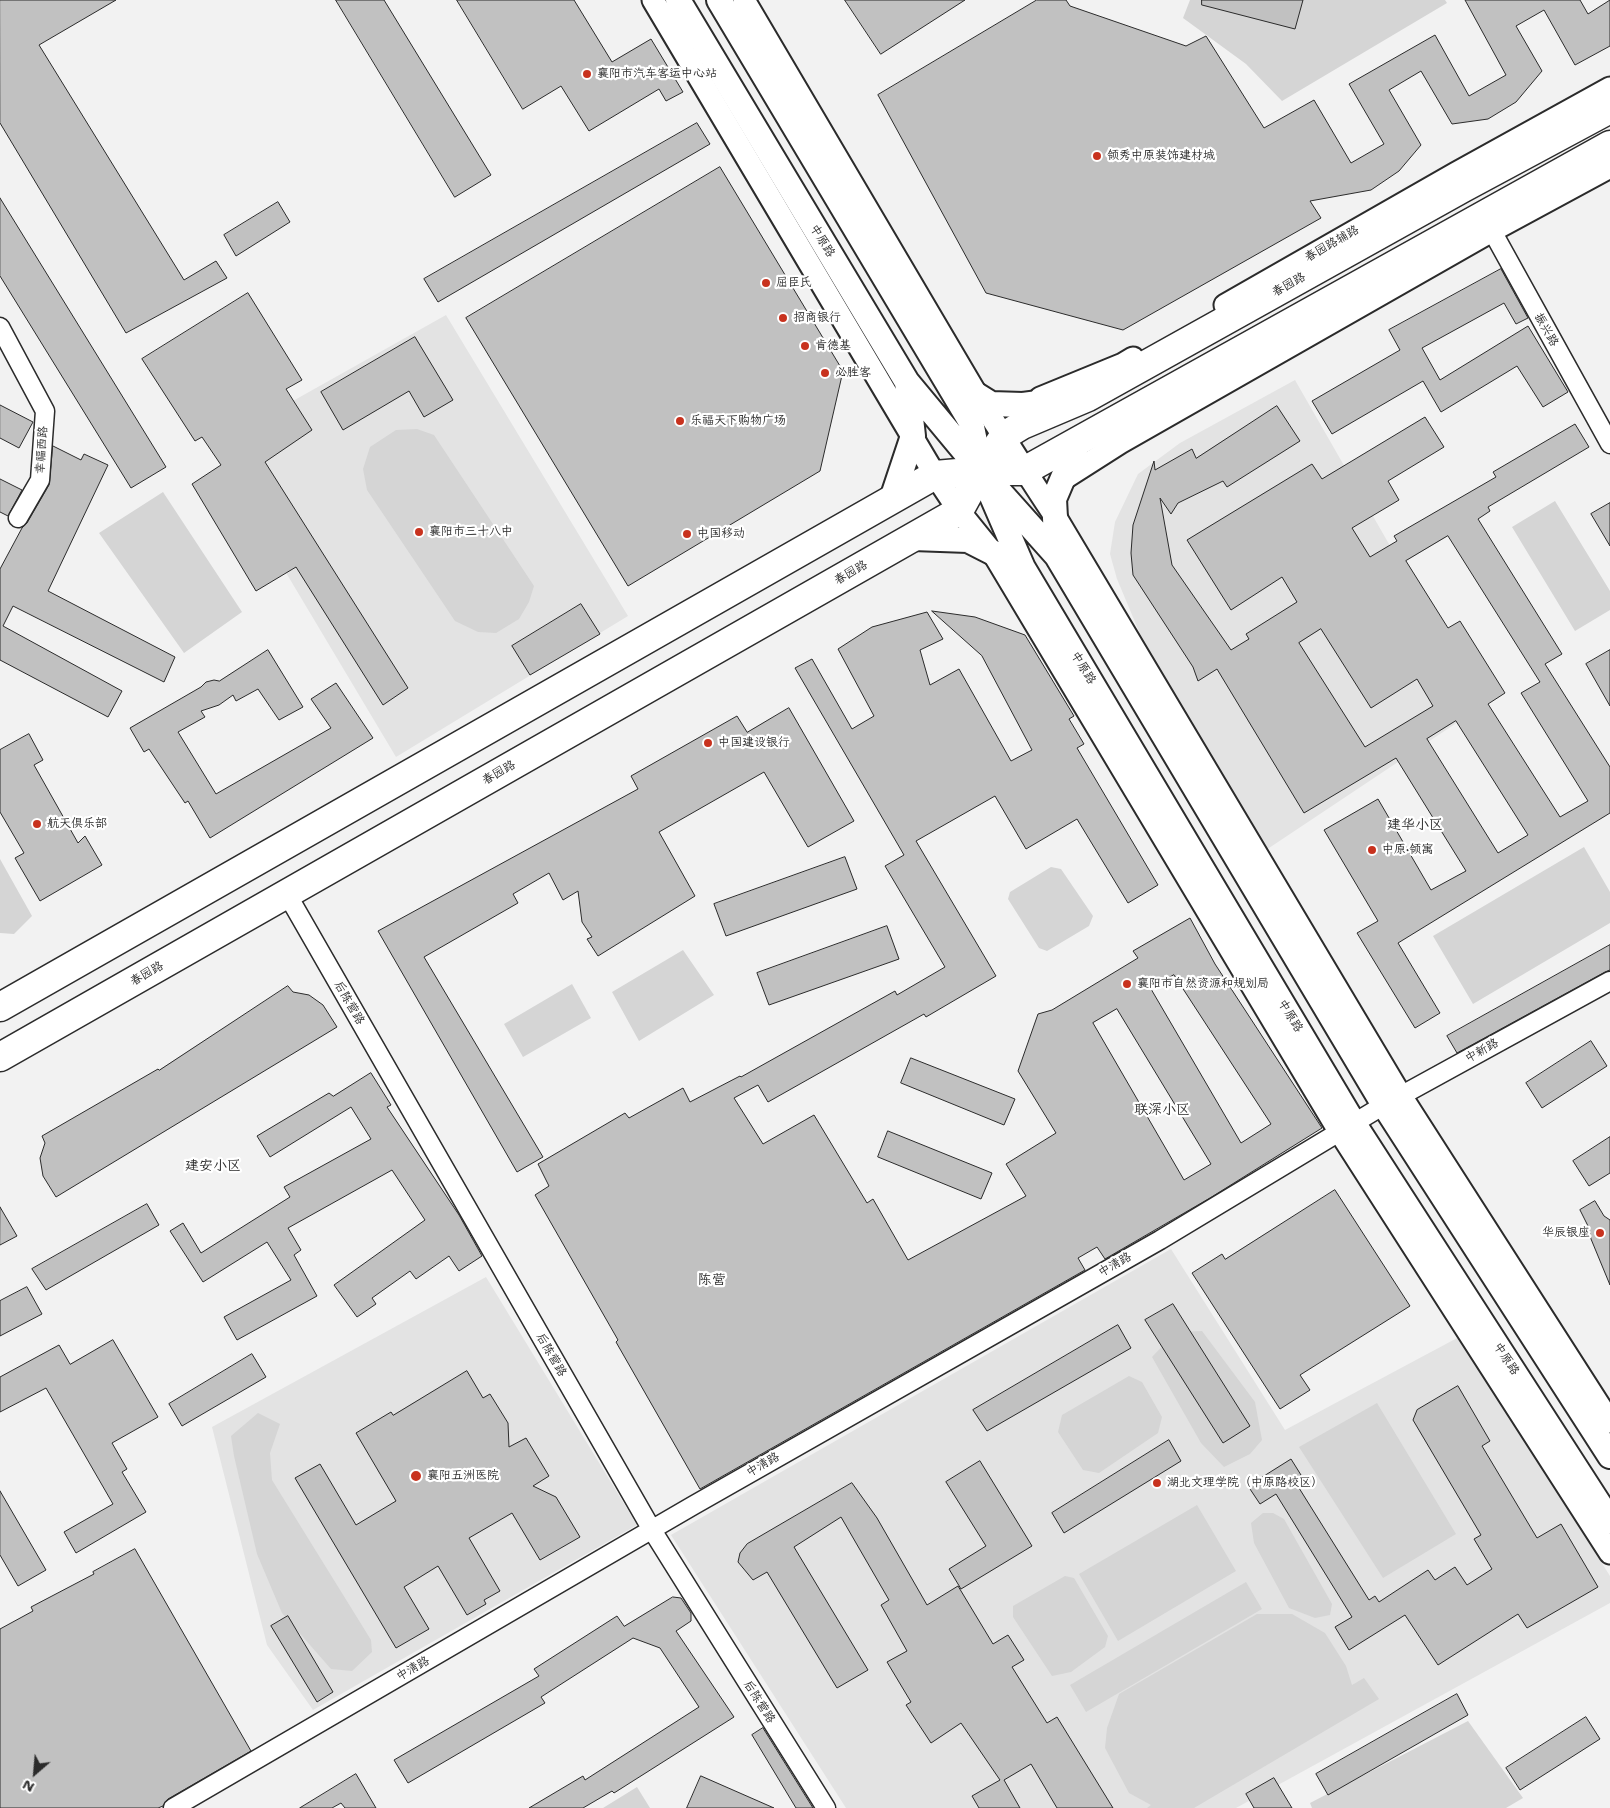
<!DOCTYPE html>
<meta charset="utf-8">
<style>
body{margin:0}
#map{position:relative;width:1610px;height:1808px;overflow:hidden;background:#f2f2f2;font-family:"Shantell Sans",sans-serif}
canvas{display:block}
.north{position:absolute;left:10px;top:1748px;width:50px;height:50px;-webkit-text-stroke:4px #fff;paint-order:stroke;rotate:207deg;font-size:14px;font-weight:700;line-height:20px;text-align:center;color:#2b2b2b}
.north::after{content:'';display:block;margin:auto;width:18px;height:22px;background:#2b2b2b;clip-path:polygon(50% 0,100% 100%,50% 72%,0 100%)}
</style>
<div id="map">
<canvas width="1610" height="1808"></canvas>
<div class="north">N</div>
</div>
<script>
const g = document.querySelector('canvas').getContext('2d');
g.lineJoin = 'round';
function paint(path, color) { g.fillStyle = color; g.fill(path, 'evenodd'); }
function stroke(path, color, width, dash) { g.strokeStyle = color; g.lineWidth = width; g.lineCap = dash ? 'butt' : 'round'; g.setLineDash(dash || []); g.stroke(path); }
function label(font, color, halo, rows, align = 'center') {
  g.font = font + ' "Shantell Sans","LXGW WenKai TC",sans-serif'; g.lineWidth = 4.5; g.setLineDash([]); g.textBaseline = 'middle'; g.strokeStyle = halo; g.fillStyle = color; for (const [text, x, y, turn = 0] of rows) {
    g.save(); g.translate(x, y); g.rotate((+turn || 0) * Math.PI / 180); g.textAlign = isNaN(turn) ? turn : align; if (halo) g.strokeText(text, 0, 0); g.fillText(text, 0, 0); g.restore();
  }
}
const built = new Path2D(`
 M 446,315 L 628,616 L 396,757 L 211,447 Z
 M 1295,380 L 1401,565 L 1470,714 L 1266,850 L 1143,641 L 1117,579 L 1110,554 L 1115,522 L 1138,474 L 1180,443 Z
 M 1171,1249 L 1285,1430 L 1459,1337 L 1610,1576 L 1610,1603 L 1236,1808 L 846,1808 L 671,1535 Z
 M 486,1277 L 637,1525 L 313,1710 L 267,1645 L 212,1427 Z`);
const green = new Path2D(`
 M 1190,0 L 1445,0 L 1447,3 L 1282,101 L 1246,64 L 1183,18 Z
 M 417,429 L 434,435 L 534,586 L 529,602 L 519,619 L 496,633 L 478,632 L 455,621 L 367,490 L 363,469 L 370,447 L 396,430 Z
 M 163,492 L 242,612 L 184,653 L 99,533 Z
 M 1555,501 L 1610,591 L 1610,610 L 1575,631 L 1512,527 Z
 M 1584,847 L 1610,892 L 1610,923 L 1473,1004 L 1433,936 Z
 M 0,859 L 32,916 L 14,934 L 0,933 Z
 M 1051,867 L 1061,869 L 1093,916 L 1089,926 L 1047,951 L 1039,948 L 1008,899 L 1010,892 Z
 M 683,950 L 714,995 L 639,1041 L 612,992 Z
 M 572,984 L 591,1018 L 523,1057 L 504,1024 Z
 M 1202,1331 L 1255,1402 L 1262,1440 L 1250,1454 L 1224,1467 L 1201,1443 L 1152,1357 L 1176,1332 Z
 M 1129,1376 L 1142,1382 L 1162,1417 L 1158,1433 L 1099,1473 L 1083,1470 L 1058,1432 L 1062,1415 Z
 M 1377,1403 L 1456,1534 L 1383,1578 L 1299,1447 Z
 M 258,1413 L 280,1424 L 270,1453 L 272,1480 L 371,1640 L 372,1652 L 352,1671 L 331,1669 L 282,1613 L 257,1554 L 234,1456 L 231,1436 Z
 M 1197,1505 L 1236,1571 L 1118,1641 L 1079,1574 Z
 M 1263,1513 L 1273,1513 L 1284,1519 L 1332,1604 L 1330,1615 L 1315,1618 L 1289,1608 L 1254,1543 L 1251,1523 Z
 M 1065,1576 L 1074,1578 L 1108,1636 L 1105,1647 L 1071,1672 L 1052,1676 L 1013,1617 L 1013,1606 Z
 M 1246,1582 L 1262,1609 L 1086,1712 L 1070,1685 Z
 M 1257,1614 L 1292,1614 L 1325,1633 L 1346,1666 L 1352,1685 L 1364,1678 L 1379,1699 L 1194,1808 L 1147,1808 L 1151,1805 L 1129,1793 L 1105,1748 L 1107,1728 L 1119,1694 Z
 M 1468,1721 L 1523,1798 L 1506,1808 L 1312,1808 L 1310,1803 Z
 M 637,1787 L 650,1808 L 603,1808 Z`);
const building = new Path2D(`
 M 0,0 L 116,0 L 39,45 L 184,280 L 216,261 L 227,278 L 126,333 L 0,123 Z
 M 336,0 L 384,0 L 491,175 L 455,197 Z
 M 457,0 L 574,0 L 612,62 L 651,39 L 683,92 L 666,101 L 659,89 L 589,131 L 561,86 L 523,109 Z
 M 845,0 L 965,0 L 881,54 Z
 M 1037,0 L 1066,0 L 1070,6 L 1186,46 L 1206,36 L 1264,128 L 1314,100 L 1351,163 L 1384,144 L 1349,84 L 1435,35 L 1469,96 L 1506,75 L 1465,0 L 1580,0 L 1588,14 L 1610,0 L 1610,46 L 1575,65 L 1544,10 L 1516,26 L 1542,71 L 1516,102 L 1488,119 L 1452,124 L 1421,71 L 1389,90 L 1421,145 L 1399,171 L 1371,190 L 1310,201 L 1321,218 L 1123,330 L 986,293 L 878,95 Z
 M 1202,0 L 1303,0 L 1295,29 L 1202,5 Z
 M 697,123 L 710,144 L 438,302 L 424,279 Z
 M 720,167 L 843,371 L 820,471 L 628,586 L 466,318 Z
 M 0,198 L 166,467 L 131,488 L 0,276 Z
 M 278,202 L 290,222 L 236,256 L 224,235 Z
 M 1501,269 L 1528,318 L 1516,324 L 1504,303 L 1422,348 L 1440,380 L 1528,326 L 1568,392 L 1543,407 L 1517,366 L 1441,412 L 1423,381 L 1332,434 L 1312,401 L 1400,350 L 1389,330 Z
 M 248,293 L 302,380 L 286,389 L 312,430 L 265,462 L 408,688 L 383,705 L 296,567 L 256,591 L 192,484 L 221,465 L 202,437 L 195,441 L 142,359 Z
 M 415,337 L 453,400 L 424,417 L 409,391 L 343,430 L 321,392 Z
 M 0,405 L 33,422 L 19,448 L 0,438 Z
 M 1277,406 L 1300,441 L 1227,487 L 1223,481 L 1178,503 L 1171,514 L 1160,498 L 1172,565 L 1231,650 L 1249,639 L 1246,634 L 1297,602 L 1282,577 L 1231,610 L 1187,540 L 1312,464 L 1322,479 L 1425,417 L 1444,447 L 1388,481 L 1399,500 L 1352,528 L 1370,557 L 1397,541 L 1394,536 L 1496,477 L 1493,472 L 1575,424 L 1589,447 L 1488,507 L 1490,511 L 1478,519 L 1562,654 L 1545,664 L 1610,767 L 1610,813 L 1398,943 L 1440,1013 L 1415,1028 L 1357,933 L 1378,921 L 1324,830 L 1378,799 L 1431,890 L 1466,871 L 1396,758 L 1304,813 L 1217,669 L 1198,681 L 1193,667 L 1133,575 L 1131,553 L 1133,525 L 1154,461 L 1155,470 L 1192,449 L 1196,458 ZM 1448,536 L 1540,682 L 1521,693 L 1588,801 L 1560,817 L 1488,704 L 1505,693 L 1460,621 L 1448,628 L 1406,561 ZM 1321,629 L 1371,708 L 1417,679 L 1433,706 L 1365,747 L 1299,643 ZM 1456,721 L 1528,835 L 1498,853 L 1427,739 Z
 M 53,446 L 81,460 L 84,454 L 108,465 L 48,591 L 175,657 L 164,682 L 13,606 L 3,626 L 122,691 L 108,717 L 0,660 L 0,569 L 22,528 L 27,523 L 49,485 Z
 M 0,479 L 22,490 L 8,516 L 0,512 Z
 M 1610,503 L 1610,546 L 1591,514 Z
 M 581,604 L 600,634 L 530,675 L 512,646 Z
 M 932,611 L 975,617 L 1025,635 L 1074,716 L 1069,719 L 1084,744 L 1077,748 L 1158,885 L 1128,903 L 1077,819 L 1026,849 L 995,796 L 916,841 L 996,976 L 926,1017 L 924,1014 L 768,1102 L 758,1085 L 734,1098 L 763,1144 L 814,1115 L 867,1203 L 873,1199 L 908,1260 L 1026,1196 L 1006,1164 L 1056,1133 L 1018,1071 L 1038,1014 L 1052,1010 L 1138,958 L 1133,951 L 1190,918 L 1215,964 L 1322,1128 L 1210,1198 L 1105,1259 L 1097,1247 L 1078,1258 L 1085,1270 L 700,1489 L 616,1342 L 618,1340 L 535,1195 L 549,1186 L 538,1164 L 625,1113 L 629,1118 L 683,1088 L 690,1102 L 740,1076 L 741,1077 L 895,991 L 897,995 L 945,967 L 885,866 L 904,855 L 795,668 L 812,659 L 852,729 L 874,716 L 838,649 L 872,627 L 927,612 L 943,639 L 920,650 L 930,685 L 959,669 L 1011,761 L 1032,750 L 982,656 ZM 1174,975 L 1271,1124 L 1241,1143 L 1151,989 ZM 1117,1009 L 1211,1164 L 1184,1180 L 1093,1023 Z
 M 268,650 L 303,707 L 279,720 L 258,689 L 236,701 L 233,695 L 219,705 L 201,711 L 205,717 L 178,732 L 216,794 L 331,728 L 311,699 L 336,683 L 373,738 L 210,838 L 188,801 L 185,803 L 149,749 L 144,752 L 130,728 L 201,687 L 206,682 L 214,680 L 219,681 Z
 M 1610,650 L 1610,706 L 1586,664 Z
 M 789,708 L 854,821 L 808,847 L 764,772 L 659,832 L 695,896 L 598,956 L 587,939 L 592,937 L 582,922 L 578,891 L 563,900 L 549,873 L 513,894 L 518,903 L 424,957 L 543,1157 L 517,1172 L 378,931 L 638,789 L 631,776 L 737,716 L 747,732 Z
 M 29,734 L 43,760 L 34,765 L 78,843 L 85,836 L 102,865 L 40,901 L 15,858 L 24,853 L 0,812 L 0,750 Z
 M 845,857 L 857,889 L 726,936 L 714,904 Z
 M 887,926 L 899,959 L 769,1005 L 757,973 Z
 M 1610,945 L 1610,970 L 1605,972 L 1457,1053 L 1447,1036 Z
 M 288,986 L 293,992 L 309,995 L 323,1005 L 337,1027 L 56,1197 L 43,1176 L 40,1158 L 45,1143 L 42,1136 L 158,1069 L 159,1070 Z
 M 1591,1041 L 1607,1066 L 1542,1108 L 1526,1083 Z
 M 911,1058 L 1015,1099 L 1004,1125 L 901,1083 Z
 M 371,1073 L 391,1105 L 387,1107 L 459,1215 L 482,1256 L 459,1271 L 449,1256 L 416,1279 L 410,1271 L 372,1298 L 376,1304 L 357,1317 L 334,1285 L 425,1220 L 392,1170 L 288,1228 L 301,1250 L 294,1255 L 317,1296 L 237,1340 L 224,1317 L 291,1280 L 267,1242 L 203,1282 L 170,1231 L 183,1223 L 201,1253 L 290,1197 L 284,1187 L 371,1139 L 351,1107 L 270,1157 L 257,1136 L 329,1093 L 333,1096 Z
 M 888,1131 L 992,1173 L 981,1199 L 878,1157 Z
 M 1610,1137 L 1610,1173 L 1589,1186 L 1573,1161 Z
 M 1335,1190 L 1410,1306 L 1300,1375 L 1310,1390 L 1280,1409 L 1192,1273 L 1222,1254 L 1225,1259 Z
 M 1595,1201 L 1604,1216 L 1610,1220 L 1610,1285 L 1591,1239 L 1588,1226 L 1580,1210 Z
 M 147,1204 L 159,1225 L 46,1290 L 32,1269 Z
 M 0,1207 L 17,1236 L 0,1245 Z
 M 27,1287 L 42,1314 L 0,1336 L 0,1301 Z
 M 1173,1304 L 1250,1426 L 1223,1443 L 1145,1320 Z
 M 1118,1325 L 1131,1348 L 987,1431 L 973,1410 Z
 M 113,1340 L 158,1417 L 112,1443 L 127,1469 L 122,1472 L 146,1512 L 76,1553 L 64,1532 L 113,1504 L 46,1388 L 0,1412 L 0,1377 L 59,1345 L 70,1364 Z
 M 252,1354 L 266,1377 L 182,1426 L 169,1404 Z
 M 467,1371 L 483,1398 L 490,1394 L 508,1423 L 509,1447 L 526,1438 L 549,1476 L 533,1486 L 556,1497 L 580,1537 L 540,1560 L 512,1513 L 469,1538 L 500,1591 L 484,1600 L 486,1604 L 467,1615 L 438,1566 L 404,1587 L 429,1629 L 396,1648 L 295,1478 L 320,1464 L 356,1525 L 396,1501 L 356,1433 L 391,1412 L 393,1415 Z
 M 1458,1386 L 1490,1441 L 1482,1446 L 1537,1538 L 1561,1524 L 1598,1587 L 1527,1628 L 1518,1614 L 1438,1665 L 1405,1615 L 1349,1650 L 1335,1627 L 1352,1617 L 1276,1494 L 1260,1504 L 1248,1486 L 1291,1459 L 1301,1475 L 1294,1480 L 1369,1600 L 1375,1596 L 1379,1602 L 1428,1570 L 1435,1580 L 1455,1567 L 1467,1585 L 1492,1569 L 1474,1539 L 1481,1535 L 1413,1420 L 1417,1410 Z
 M 1169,1440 L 1181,1461 L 1064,1533 L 1052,1513 Z
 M 980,1461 L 1032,1546 L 961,1589 L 949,1569 L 986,1546 L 946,1482 Z
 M 852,1483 L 877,1518 L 927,1605 L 958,1586 L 993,1644 L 1008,1635 L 1024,1660 L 1012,1667 L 1047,1723 L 1057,1717 L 1113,1808 L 1057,1808 L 1031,1764 L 1004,1780 L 1020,1808 L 979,1808 L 972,1796 L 1000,1780 L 961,1723 L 931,1743 L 906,1705 L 911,1702 L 887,1662 L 907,1651 L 881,1605 L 889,1600 L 841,1517 L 794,1547 L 868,1670 L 837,1688 L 767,1572 L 753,1580 L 738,1562 L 740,1553 L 747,1544 Z
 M 0,1491 L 46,1570 L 18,1586 L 0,1555 Z
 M 135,1549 L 251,1751 L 168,1799 L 163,1806 L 158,1808 L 0,1808 L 0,1629 L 33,1611 L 31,1607 L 94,1574 L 93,1572 Z
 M 673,1597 L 681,1598 L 691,1613 L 691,1621 L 676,1631 L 734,1717 L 614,1793 L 612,1791 L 583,1808 L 529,1808 L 583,1776 L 585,1780 L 699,1707 L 660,1648 L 633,1638 L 541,1697 L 545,1703 L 408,1783 L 394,1760 L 539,1676 L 534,1669 L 617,1616 L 624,1626 Z
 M 288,1616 L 333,1692 L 317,1702 L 271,1626 Z
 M 1457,1694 L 1468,1715 L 1328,1795 L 1316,1774 Z
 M 1586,1717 L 1600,1739 L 1520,1790 L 1506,1768 Z
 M 763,1728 L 813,1808 L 796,1808 L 752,1735 Z
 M 356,1774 L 376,1808 L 345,1808 L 341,1803 L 332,1808 L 300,1808 Z
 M 701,1776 L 774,1808 L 687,1808 Z
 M 1274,1778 L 1292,1808 L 1254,1808 L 1246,1794 Z`);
const minor = new Path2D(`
 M 1486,220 L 1610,444
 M 0,327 L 45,411 L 40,480 L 18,518
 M 287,894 L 652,1530 L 826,1808
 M 173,1808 L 694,1505 L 1160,1240 L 1384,1105 L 1610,981`);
const tertiary = new Path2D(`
 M 653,0 L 935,475 L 959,511 L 993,553 L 1339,1131 L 1610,1553
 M 744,0 L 977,395 C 1003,435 1028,476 1055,516 L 1401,1096 L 1610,1422
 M 1225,305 L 1456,173 L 1610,88
 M 1040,398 L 1123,364 L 1133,358
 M 1062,480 L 1120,443 L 1492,231 L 1610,167`);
const secondary = new Path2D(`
 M 678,0 L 907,382 L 981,471 L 1023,568 L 1354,1124 L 1610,1521
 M 719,0 L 971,422 L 981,471 L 1057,556 L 1384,1105 L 1610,1456
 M 946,376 L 991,404 L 1023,405 L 1069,399
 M 892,499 L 913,436 L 907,382
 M 913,538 L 968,540 L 1023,568
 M 1057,556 L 1054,499 L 1079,440`);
const primary = new Path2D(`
 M 0,1007 L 935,475 L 981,471 L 1004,436 L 1022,425 L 1088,397 L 1463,188 L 1610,109
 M 0,1057 L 959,511 L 981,471 L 1024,471 L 1610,145`);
const markers = [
 [587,74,5,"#c8321e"],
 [1097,156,5,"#c8321e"],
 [766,283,5,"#c8321e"],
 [783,318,5,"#c8321e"],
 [805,346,5,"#c8321e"],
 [825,373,5,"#c8321e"],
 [680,421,5,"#c8321e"],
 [419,532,5,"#c8321e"],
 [687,534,5,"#c8321e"],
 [708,743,5,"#c8321e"],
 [37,824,5,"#c8321e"],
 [1372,850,5,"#c8321e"],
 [1127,984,5,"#c8321e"],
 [1600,1233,5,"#c8321e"],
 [416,1476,6,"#c8321e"],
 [1157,1483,5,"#c8321e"]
];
const poiNames = [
 ["襄阳市汽车客运中心站",597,74],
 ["领秀中原装饰建材城",1107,156],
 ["屈臣氏",776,283],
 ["招商银行",793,318],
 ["肯德基",815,346],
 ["必胜客",835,373],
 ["乐福天下购物广场",690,421],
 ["襄阳市三十八中",429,532],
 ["中国移动",697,534],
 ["中国建设银行",718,743],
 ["航天俱乐部",47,824],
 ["中原·领寓",1382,850],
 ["襄阳市自然资源和规划局",1137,984],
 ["华辰银座",1590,1233,"right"],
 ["襄阳五洲医院",427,1476],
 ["湖北文理学院（中原路校区）",1167,1483]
];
const streetNames = [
 ["中原路",822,241,59],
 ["春园路辅路",1332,244,-30],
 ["春园路",1289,285,-29],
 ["振兴路",1546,330,61],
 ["幸福西路",42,450,-86],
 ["春园路",851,573,-30],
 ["中原路",1083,668,59],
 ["春园路",499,773,-30],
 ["春园路",147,974,-30],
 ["后陈营路",349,1003,60],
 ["中原路",1290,1016,59],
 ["中新路",1482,1051,-29],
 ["中清路",1115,1265,-30],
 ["后陈营路",551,1355,60],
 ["中原路",1506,1359,57],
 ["中清路",763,1465,-30],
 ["中清路",413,1669,-30],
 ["后陈营路",759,1702,58]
];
const neighbourhoodNames = [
 ["建华小区",1415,825],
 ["联深小区",1162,1110],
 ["建安小区",213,1166],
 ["陈营",712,1280]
];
paint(built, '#e3e3e3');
paint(green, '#d5d5d5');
paint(building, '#c1c1c1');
stroke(building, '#2b2b2b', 1);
stroke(minor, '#2b2b2b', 21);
stroke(tertiary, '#2b2b2b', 25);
stroke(secondary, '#2b2b2b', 28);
stroke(primary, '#2b2b2b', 31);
stroke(minor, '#fff', 18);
stroke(tertiary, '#fff', 21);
stroke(secondary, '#fff', 24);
stroke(primary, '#fff', 28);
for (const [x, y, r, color] of markers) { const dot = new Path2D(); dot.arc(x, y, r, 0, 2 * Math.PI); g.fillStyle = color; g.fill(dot); stroke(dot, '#fff', 2); }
label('12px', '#2b2b2b', '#fff', poiNames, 'left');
label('12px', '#2b2b2b', '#fff', streetNames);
label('14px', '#2b2b2b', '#fff', neighbourhoodNames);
</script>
